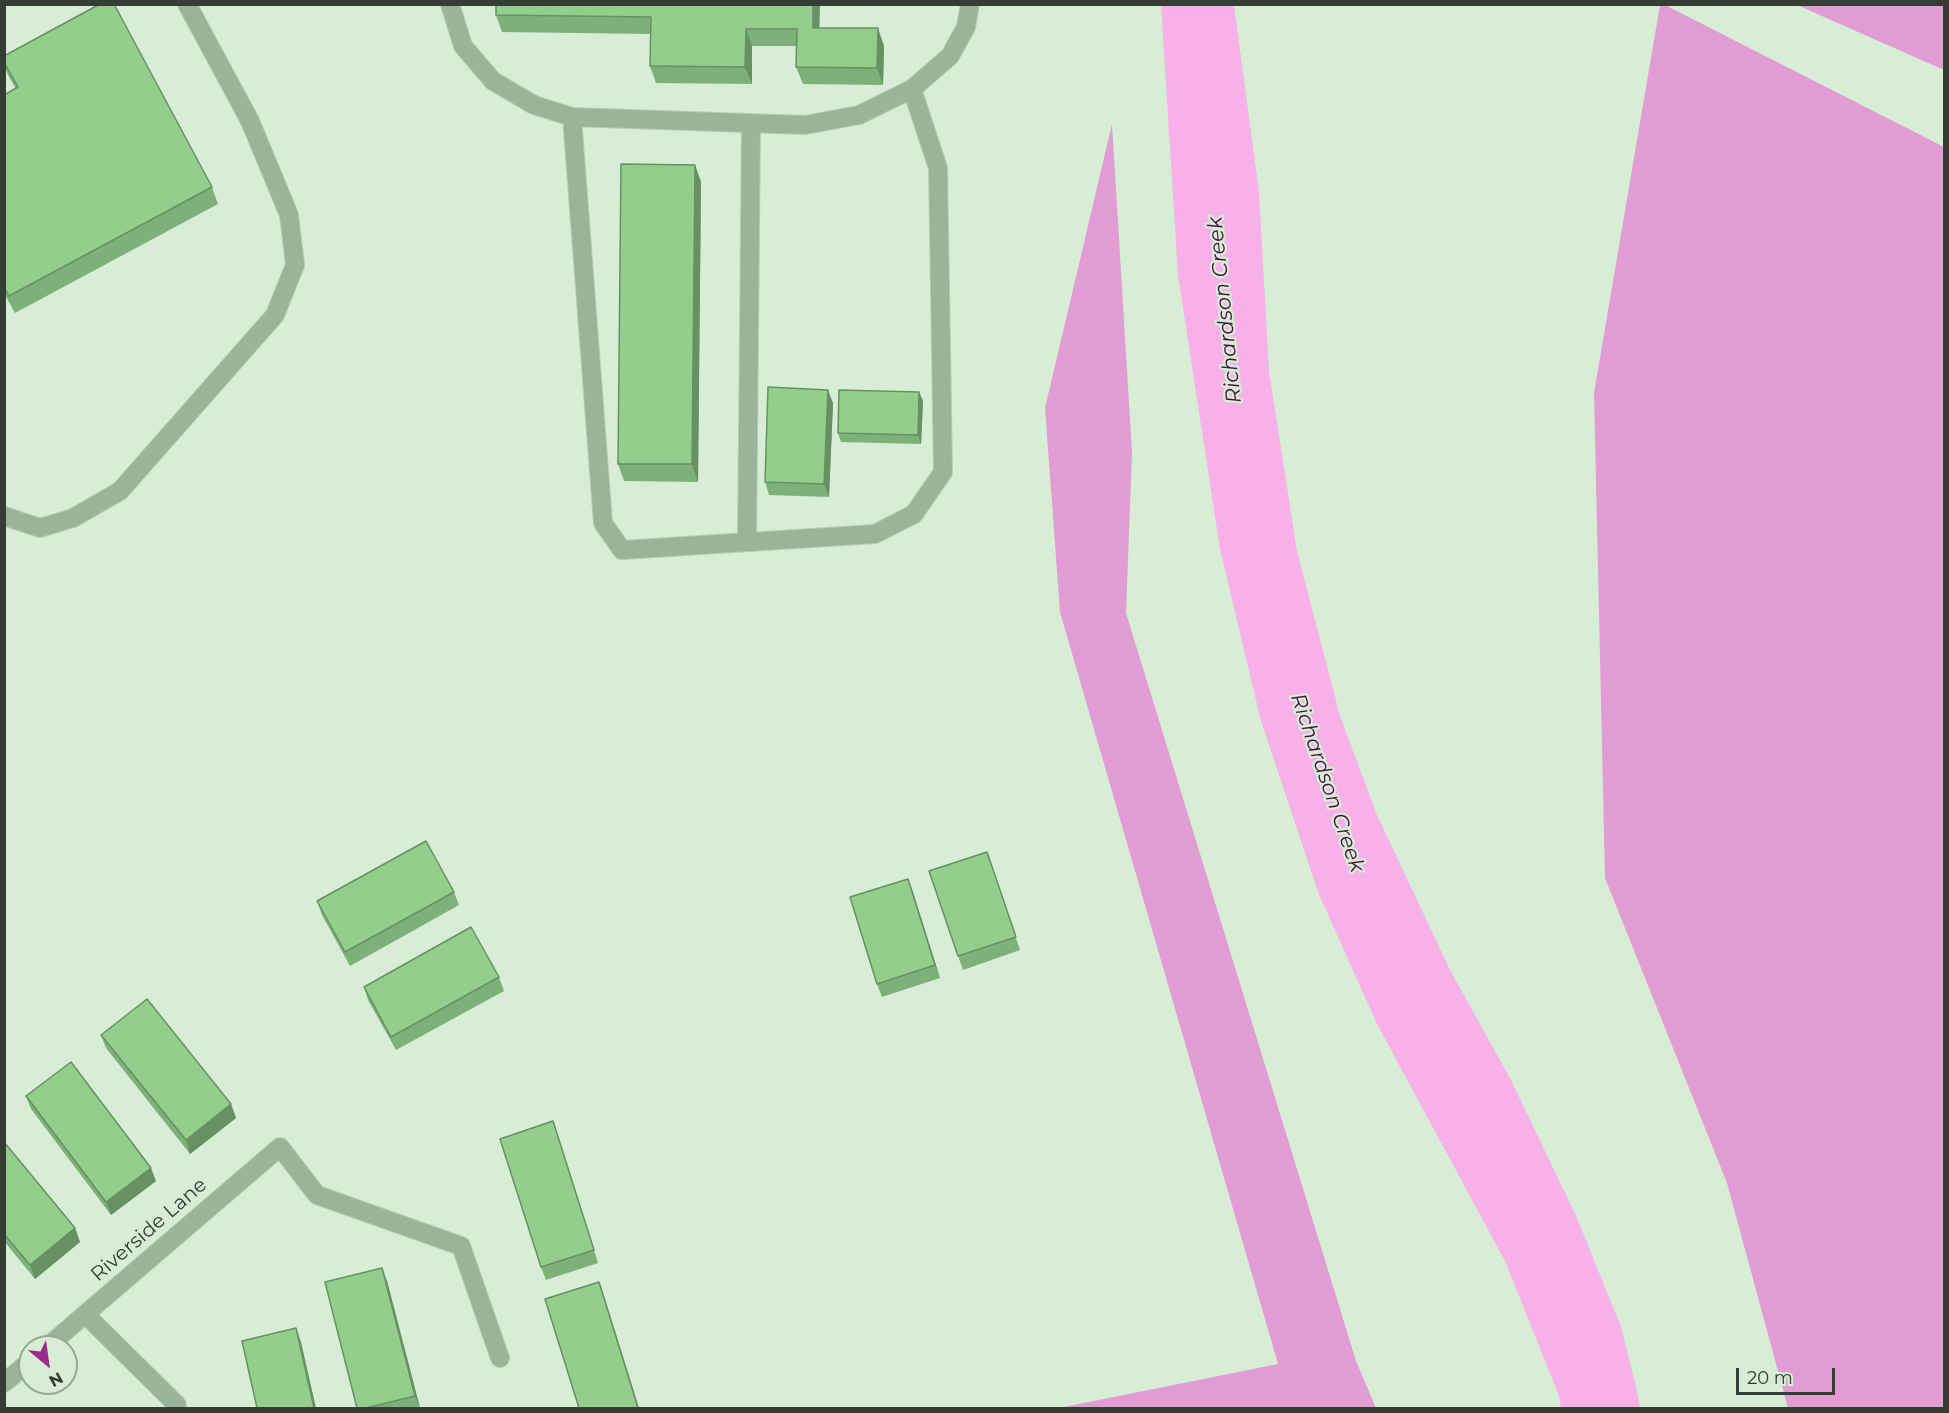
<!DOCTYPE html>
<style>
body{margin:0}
#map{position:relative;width:1949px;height:1413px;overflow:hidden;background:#d7edd5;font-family:Montserrat,sans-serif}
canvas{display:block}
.frame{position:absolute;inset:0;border:6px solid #353d34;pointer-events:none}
.north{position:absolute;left:18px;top:1335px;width:60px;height:60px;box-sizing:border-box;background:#d7edd5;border:2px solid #96a795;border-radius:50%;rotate:151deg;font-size:16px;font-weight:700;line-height:24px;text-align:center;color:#353d34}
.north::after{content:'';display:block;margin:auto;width:21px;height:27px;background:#9b2c8b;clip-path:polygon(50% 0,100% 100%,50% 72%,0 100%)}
.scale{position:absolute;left:1736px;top:1368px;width:99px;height:27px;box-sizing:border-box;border:3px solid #353d34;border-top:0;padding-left:8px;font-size:18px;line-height:21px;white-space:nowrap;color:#353d34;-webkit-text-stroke:4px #d7edd5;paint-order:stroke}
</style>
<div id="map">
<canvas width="1949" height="1413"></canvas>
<div class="frame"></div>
<div class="north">N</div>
<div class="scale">20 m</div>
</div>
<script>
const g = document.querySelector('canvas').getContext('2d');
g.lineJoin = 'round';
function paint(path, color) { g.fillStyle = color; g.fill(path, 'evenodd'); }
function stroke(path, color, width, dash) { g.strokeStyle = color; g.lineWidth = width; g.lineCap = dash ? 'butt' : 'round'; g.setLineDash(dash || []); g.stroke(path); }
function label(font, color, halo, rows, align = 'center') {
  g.font = font + ' Montserrat,sans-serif'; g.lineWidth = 4.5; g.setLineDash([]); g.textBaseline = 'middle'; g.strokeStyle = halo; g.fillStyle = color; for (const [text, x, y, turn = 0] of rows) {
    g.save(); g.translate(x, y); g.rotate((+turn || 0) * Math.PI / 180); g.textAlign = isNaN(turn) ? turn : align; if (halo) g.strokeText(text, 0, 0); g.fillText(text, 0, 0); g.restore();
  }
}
const forest = new Path2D(`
 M 1660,5 L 1665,5 L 1944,147 L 1944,1408 L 1788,1408 L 1727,1183 L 1605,878 L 1594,393 Z
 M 1797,5 L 1944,5 L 1944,70 Z
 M 1112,124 L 1132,452 L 1126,613 L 1356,1361 L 1376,1408 L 1059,1408 L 1278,1364 L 1060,612 L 1045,408 Z`);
const water = new Path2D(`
 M 1161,5 L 1234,5 L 1259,192 L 1269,371 L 1297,551 L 1340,716 L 1377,815 L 1450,970 L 1511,1080 L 1577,1218 L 1621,1327 L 1636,1387 L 1640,1408 L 1561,1408 L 1559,1396 L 1505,1261 L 1377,1024 L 1318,892 L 1261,721 L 1220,549 L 1178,275 Z`);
const minor = new Path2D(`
 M 450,4 L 463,46 L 493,81 L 534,105 L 572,117 L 805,125 L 859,115 L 912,89 L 950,56 L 966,27 L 970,4
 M 572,117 L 603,523 L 622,550 L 875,534 L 914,514 L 943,472 L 938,168 L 912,89
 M 4,516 L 40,528 L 73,518 L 120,491 L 275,315 L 295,265 L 289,215 L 250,121 L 187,4
 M 747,542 L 751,123
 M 85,1314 L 177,1405
 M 47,1347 L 280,1147 L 317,1195 L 461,1246 L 500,1358
 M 4,1383 L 30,1361`);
const wall = new Path2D(`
 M 496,4 L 819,28 L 884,46 L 883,85 L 803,84 L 796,67 L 797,46 L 752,46 L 752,84 L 656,83 L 650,66 L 651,34 L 502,32 L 496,15 Z
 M 4,56 L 212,187 L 218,204 L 15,313 L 4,293 L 4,95 L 16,89 L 8,75 L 4,64 Z
 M 695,165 L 701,182 L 698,482 L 624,481 L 618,464 Z
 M 919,392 L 923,401 L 921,444 L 841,442 L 838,433 Z
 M 833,403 L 829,497 L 769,495 L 765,482 Z
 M 987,852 L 1020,950 L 963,970 L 958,956 Z
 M 908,879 L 940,978 L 882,997 L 877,984 Z
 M 454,892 L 459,905 L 350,966 L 322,915 L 317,901 Z
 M 499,977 L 504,991 L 396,1050 L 368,1000 L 364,987 Z
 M 101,1035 L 231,1104 L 236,1118 L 190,1154 L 106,1048 Z
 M 26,1096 L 156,1181 L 111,1215 L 31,1109 Z
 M 557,1135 L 598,1263 L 546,1280 L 541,1267 Z
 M 4,1142 L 75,1228 L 80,1242 L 35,1279 L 4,1241 Z
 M 387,1281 L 420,1408 L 357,1408 Z`);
const shadedWall = new Path2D(`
 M 813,4 L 820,4 L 819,45 L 813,28 Z
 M 878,28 L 884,46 L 883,85 L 877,68 Z
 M 746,29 L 752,46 L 752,84 L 745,67 Z
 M 695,165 L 701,182 L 698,482 L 692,464 Z
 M 828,390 L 833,403 L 829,497 L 824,484 Z
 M 919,392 L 923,401 L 921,444 L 918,435 Z
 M 908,879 L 913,892 L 940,978 L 935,965 Z
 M 231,1104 L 236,1118 L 190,1154 L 186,1140 Z
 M 553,1121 L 557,1135 L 598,1263 L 594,1250 Z
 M 151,1168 L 156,1181 L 111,1215 L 106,1202 Z
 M 75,1228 L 80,1242 L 35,1279 L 30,1265 Z
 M 382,1268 L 387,1281 L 420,1408 L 415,1396 Z
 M 599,1282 L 604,1296 L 639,1408 L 638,1408 Z
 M 296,1328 L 301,1342 L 316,1408 L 314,1408 Z`);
const building = new Path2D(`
 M 100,4 L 114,4 L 212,187 L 9,296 L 4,287 L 4,95 L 18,87 L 4,62 L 4,56 Z
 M 496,4 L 813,4 L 813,28 L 878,28 L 877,68 L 796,67 L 797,29 L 746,29 L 745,67 L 650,66 L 651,17 L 496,15 Z
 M 621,164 L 695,165 L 692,464 L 618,464 Z
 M 768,387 L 828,390 L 824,484 L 765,482 Z
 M 839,390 L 919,392 L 918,435 L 838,433 Z
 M 426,841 L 454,892 L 345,952 L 317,901 Z
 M 987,852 L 1016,937 L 958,956 L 929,871 Z
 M 908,879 L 935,965 L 877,984 L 850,897 Z
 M 471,927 L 499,977 L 391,1037 L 364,987 Z
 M 147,999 L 231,1104 L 186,1140 L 101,1035 Z
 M 71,1062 L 151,1168 L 106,1202 L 26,1096 Z
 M 553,1121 L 594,1250 L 541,1267 L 500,1139 Z
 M 4,1142 L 75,1228 L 30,1265 L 4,1234 Z
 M 382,1268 L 415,1396 L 366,1408 L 357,1408 L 325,1282 Z
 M 599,1282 L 638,1408 L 579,1408 L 545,1299 Z
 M 296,1328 L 314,1408 L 257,1408 L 242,1341 Z`);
const streetNames = [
 ["Riverside Lane",149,1230,-41]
];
const waterNames = [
 ["Richardson Creek",1225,310,-96],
 ["Richardson Creek",1327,783,71]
];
paint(forest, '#e29cd4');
paint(water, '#f7b0e8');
stroke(minor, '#b7cab5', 20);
stroke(minor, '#9ab497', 18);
paint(wall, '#7eb179');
paint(shadedWall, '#679063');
paint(building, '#93ce8d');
stroke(building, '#679063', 1.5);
label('20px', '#353d34', '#d7edd5', streetNames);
label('italic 21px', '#4b0e43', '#d7edd5', waterNames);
</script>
